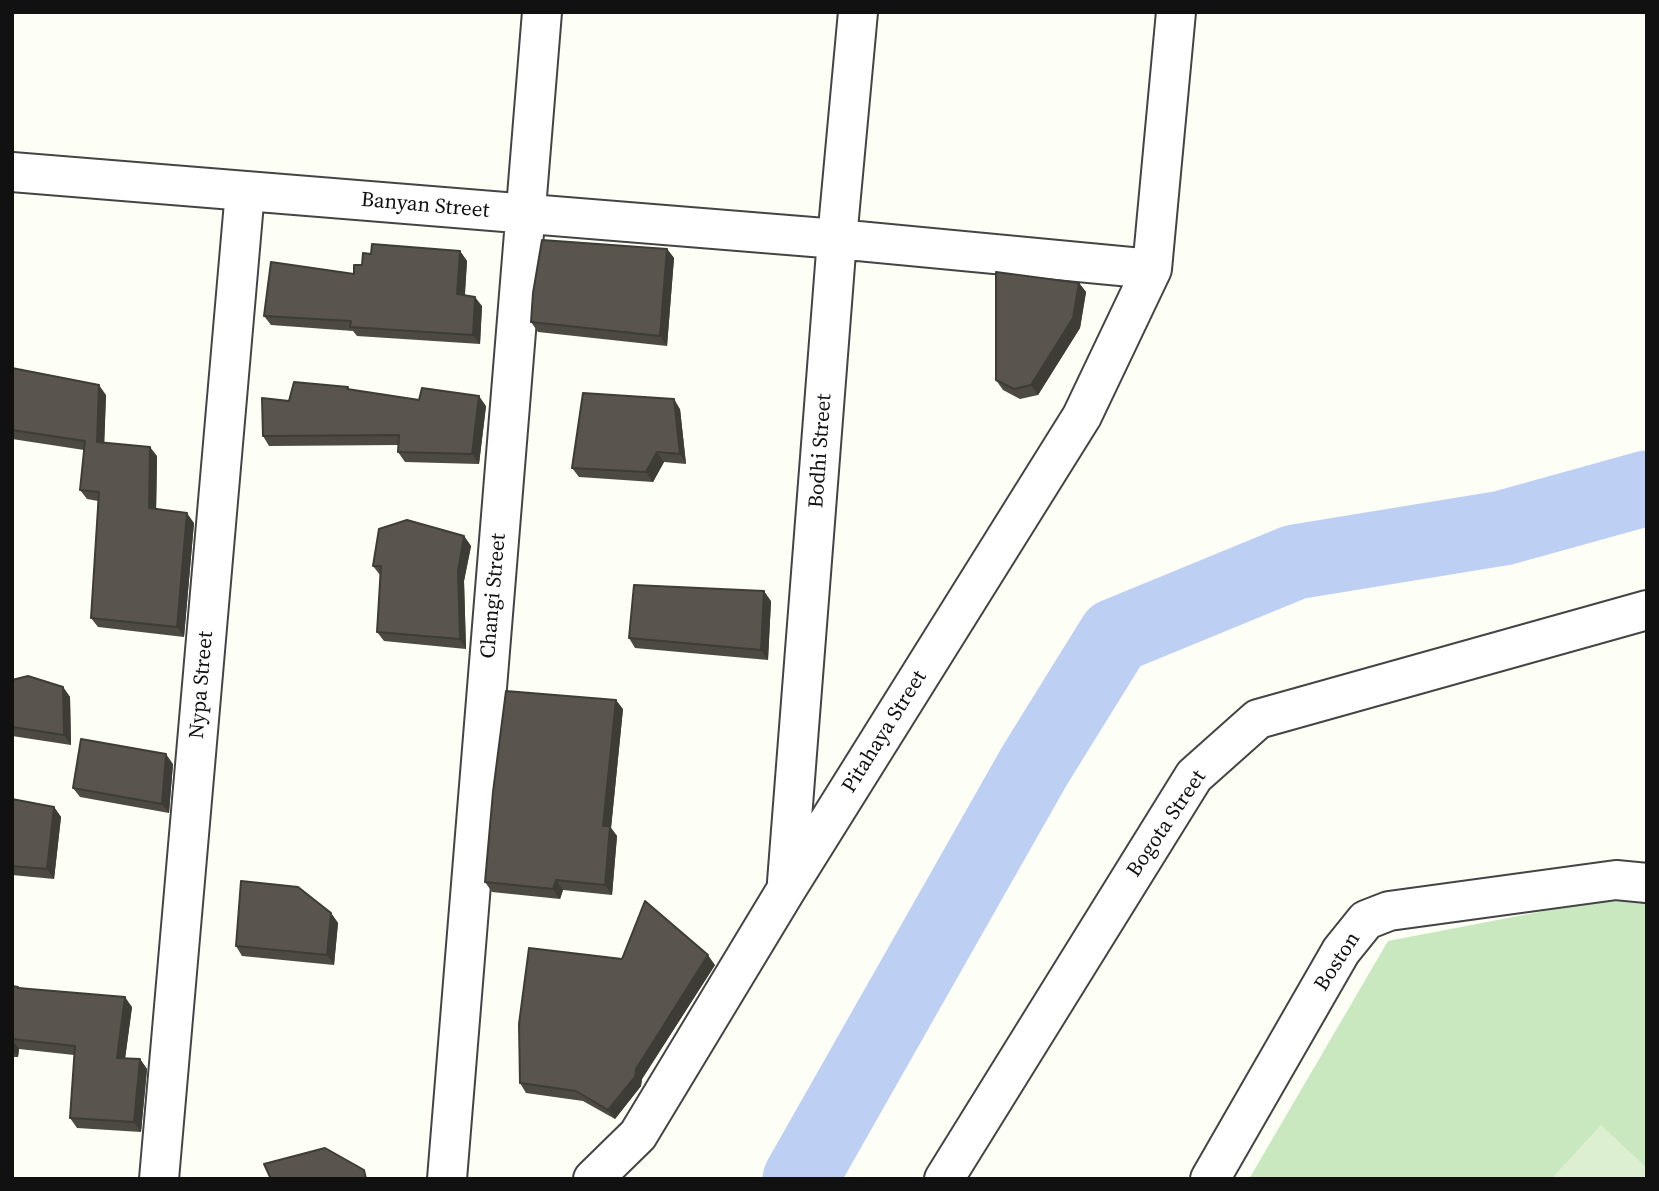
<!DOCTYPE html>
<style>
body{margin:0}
#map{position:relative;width:1659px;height:1191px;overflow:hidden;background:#fdfef5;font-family:"Source Serif 4",serif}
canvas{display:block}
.frame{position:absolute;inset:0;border:14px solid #111;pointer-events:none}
</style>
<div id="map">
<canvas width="1659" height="1191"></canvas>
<div class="frame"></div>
</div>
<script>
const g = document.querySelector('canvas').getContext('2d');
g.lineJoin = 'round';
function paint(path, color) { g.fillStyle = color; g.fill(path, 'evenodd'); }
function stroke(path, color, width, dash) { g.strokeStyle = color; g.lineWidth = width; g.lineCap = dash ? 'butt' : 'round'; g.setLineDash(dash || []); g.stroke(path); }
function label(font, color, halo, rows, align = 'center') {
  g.font = font + ' "Source Serif 4",serif'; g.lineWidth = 7; g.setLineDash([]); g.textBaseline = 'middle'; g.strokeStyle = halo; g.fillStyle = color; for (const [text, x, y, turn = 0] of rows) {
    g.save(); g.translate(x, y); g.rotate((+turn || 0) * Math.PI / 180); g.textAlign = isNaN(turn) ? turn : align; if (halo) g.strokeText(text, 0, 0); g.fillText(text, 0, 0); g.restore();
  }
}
const green = new Path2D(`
 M 1643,892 L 1647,893 L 1647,1179 L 1249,1179 L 1388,941 Z`);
const pitch = new Path2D(`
 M 1601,1125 L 1647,1168 L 1647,1179 L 1551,1179 Z`);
const river = new Path2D(`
 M 800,1179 L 1035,765 L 1115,636 L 1295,562 L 1503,528 L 1647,488`);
const minor = new Path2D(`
 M 12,172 L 837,239 L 1152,269 L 1176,12
 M 787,882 L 837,239 L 858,12
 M 159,1179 L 245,191
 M 447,1179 L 542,12
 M 593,1179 L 638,1135 L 786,890 L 1082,416 L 1152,269
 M 944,1179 L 1194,776 L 1258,719 L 1647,610
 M 1210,1179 L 1341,951 L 1366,920 L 1389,911 L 1616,880 L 1647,883`);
const wall = new Path2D(`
 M 667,249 L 674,258 L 667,346 L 538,332 L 531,322 Z
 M 460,251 L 467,261 L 465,295 L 482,306 L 480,344 L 357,336 L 353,331 L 271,325 L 264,316 L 354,274 L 371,254 Z
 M 1079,283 L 1086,292 L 1080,328 L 1038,395 L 1020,399 L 1003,390 L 996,380 Z
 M 12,368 L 106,395 L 104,443 L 157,456 L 156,509 L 194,523 L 184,637 L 98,627 L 91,618 L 98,501 L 87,499 L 80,490 L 84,450 L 12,439 Z
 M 348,387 L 349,389 L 419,400 L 486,406 L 479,464 L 405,462 L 398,452 L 398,445 L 269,446 L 263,436 L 289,401 Z
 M 680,409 L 686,464 L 664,462 L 653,482 L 579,477 L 572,468 Z
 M 464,536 L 471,546 L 464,581 L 466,649 L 384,641 L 377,632 L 380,575 L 373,566 Z
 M 771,601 L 768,660 L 635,648 L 629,638 Z
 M 12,680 L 63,687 L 70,697 L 71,745 L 12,736 Z
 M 623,709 L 611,828 L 617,836 L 612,895 L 563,890 L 560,899 L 492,892 L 485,882 Z
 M 173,764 L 169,813 L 80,797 L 73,788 Z
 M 12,799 L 54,807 L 61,817 L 54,879 L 12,875 Z
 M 331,913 L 338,923 L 334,965 L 242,956 L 236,946 Z
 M 622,959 L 715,965 L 642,1079 L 641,1086 L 615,1119 L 583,1101 L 526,1093 L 520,1083 Z
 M 12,986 L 132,1007 L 125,1058 L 140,1059 L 147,1069 L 141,1132 L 77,1128 L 70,1118 L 74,1055 L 19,1049 L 18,1057 L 12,1057 Z`);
const shadedWall = new Path2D(`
 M 667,249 L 674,258 L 667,346 L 660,336 Z
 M 460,251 L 467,261 L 464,304 L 457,294 Z
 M 1079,283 L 1086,292 L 1080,328 L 1038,395 L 1031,385 Z
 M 475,297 L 482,306 L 480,344 L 473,335 Z
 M 99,385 L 106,395 L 104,452 L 97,442 Z
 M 479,396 L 486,406 L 479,464 L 472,454 Z
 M 674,399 L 680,409 L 686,464 L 680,454 Z
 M 150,447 L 157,456 L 156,518 L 149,508 Z
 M 657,452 L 664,462 L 653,482 L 646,472 Z
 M 187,513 L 194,523 L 184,637 L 177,627 Z
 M 464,536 L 471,546 L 464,581 L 466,649 L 460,639 L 458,571 Z
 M 764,591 L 771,601 L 768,660 L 761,650 Z
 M 63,687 L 70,697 L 71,745 L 64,735 Z
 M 616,700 L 623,709 L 611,828 L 617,836 L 612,895 L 605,885 L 603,826 Z
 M 166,754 L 173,764 L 169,813 L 162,804 Z
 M 54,807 L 61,817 L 54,879 L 47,869 Z
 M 556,880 L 563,890 L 560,899 L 553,889 Z
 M 331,913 L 338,923 L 334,965 L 327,955 Z
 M 708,955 L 715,965 L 642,1079 L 641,1086 L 615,1119 L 608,1110 Z
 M 125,997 L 132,1007 L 124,1067 L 117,1058 Z
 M 12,1040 L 19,1049 L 18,1057 L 12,1050 Z
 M 140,1059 L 147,1069 L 141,1132 L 134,1122 Z`);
const building = new Path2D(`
 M 542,240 L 667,249 L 660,336 L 531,322 L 533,293 Z
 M 372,244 L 460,251 L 457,294 L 475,297 L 473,335 L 350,327 L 351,321 L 264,316 L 271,262 L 354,274 L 354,265 L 362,265 L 363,253 L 371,254 Z
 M 996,272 L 1079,283 L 1073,318 L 1031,385 L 1014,389 L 996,380 Z
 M 12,368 L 99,385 L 97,442 L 150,447 L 149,508 L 187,513 L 177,627 L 91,618 L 99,492 L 80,490 L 85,441 L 12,430 Z
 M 294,382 L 348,387 L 347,389 L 419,400 L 422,388 L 479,396 L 472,454 L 398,452 L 399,435 L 263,436 L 262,398 L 289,401 Z
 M 583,393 L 674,399 L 680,454 L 657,452 L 646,472 L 572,468 Z
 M 407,520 L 464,536 L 458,571 L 460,639 L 377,632 L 381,566 L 373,566 L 379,529 Z
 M 634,585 L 764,591 L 761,650 L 629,638 Z
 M 28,676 L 63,687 L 64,735 L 12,727 L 12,680 Z
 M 506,691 L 616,700 L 603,826 L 610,826 L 605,885 L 556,880 L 553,889 L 485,882 L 493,792 Z
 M 81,739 L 166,754 L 162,804 L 73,788 Z
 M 12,799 L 54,807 L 47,869 L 12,866 Z
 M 241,881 L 298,887 L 331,913 L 327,955 L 236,946 Z
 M 645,901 L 708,955 L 636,1069 L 635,1077 L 608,1110 L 576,1091 L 520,1083 L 519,1024 L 529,948 L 622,959 Z
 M 12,986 L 18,987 L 18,988 L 125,997 L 117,1058 L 140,1059 L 134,1122 L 70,1118 L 75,1046 L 12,1039 Z
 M 325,1148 L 364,1170 L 366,1179 L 271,1179 L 264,1164 Z`);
const streetNames = [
 ["Banyan Street",425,206,5],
 ["Bodhi Street",821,451,-86],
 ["Changi Street",494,596,-85],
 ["Nypa Street",202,685,-85],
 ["Pitahaya Street",885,732,-58],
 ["Bogota Street",1167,824,-56],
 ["Boston",1338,962,-57]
];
paint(green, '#c9e8c0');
paint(pitch, '#dcefd1');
stroke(river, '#bdcff3', 75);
stroke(minor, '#444', 42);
stroke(minor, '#fff', 38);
paint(wall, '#4d4943');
paint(shadedWall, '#3e3c37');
paint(building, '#59554e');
stroke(building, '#3e3c37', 2);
label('21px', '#111', '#fff', streetNames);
</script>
